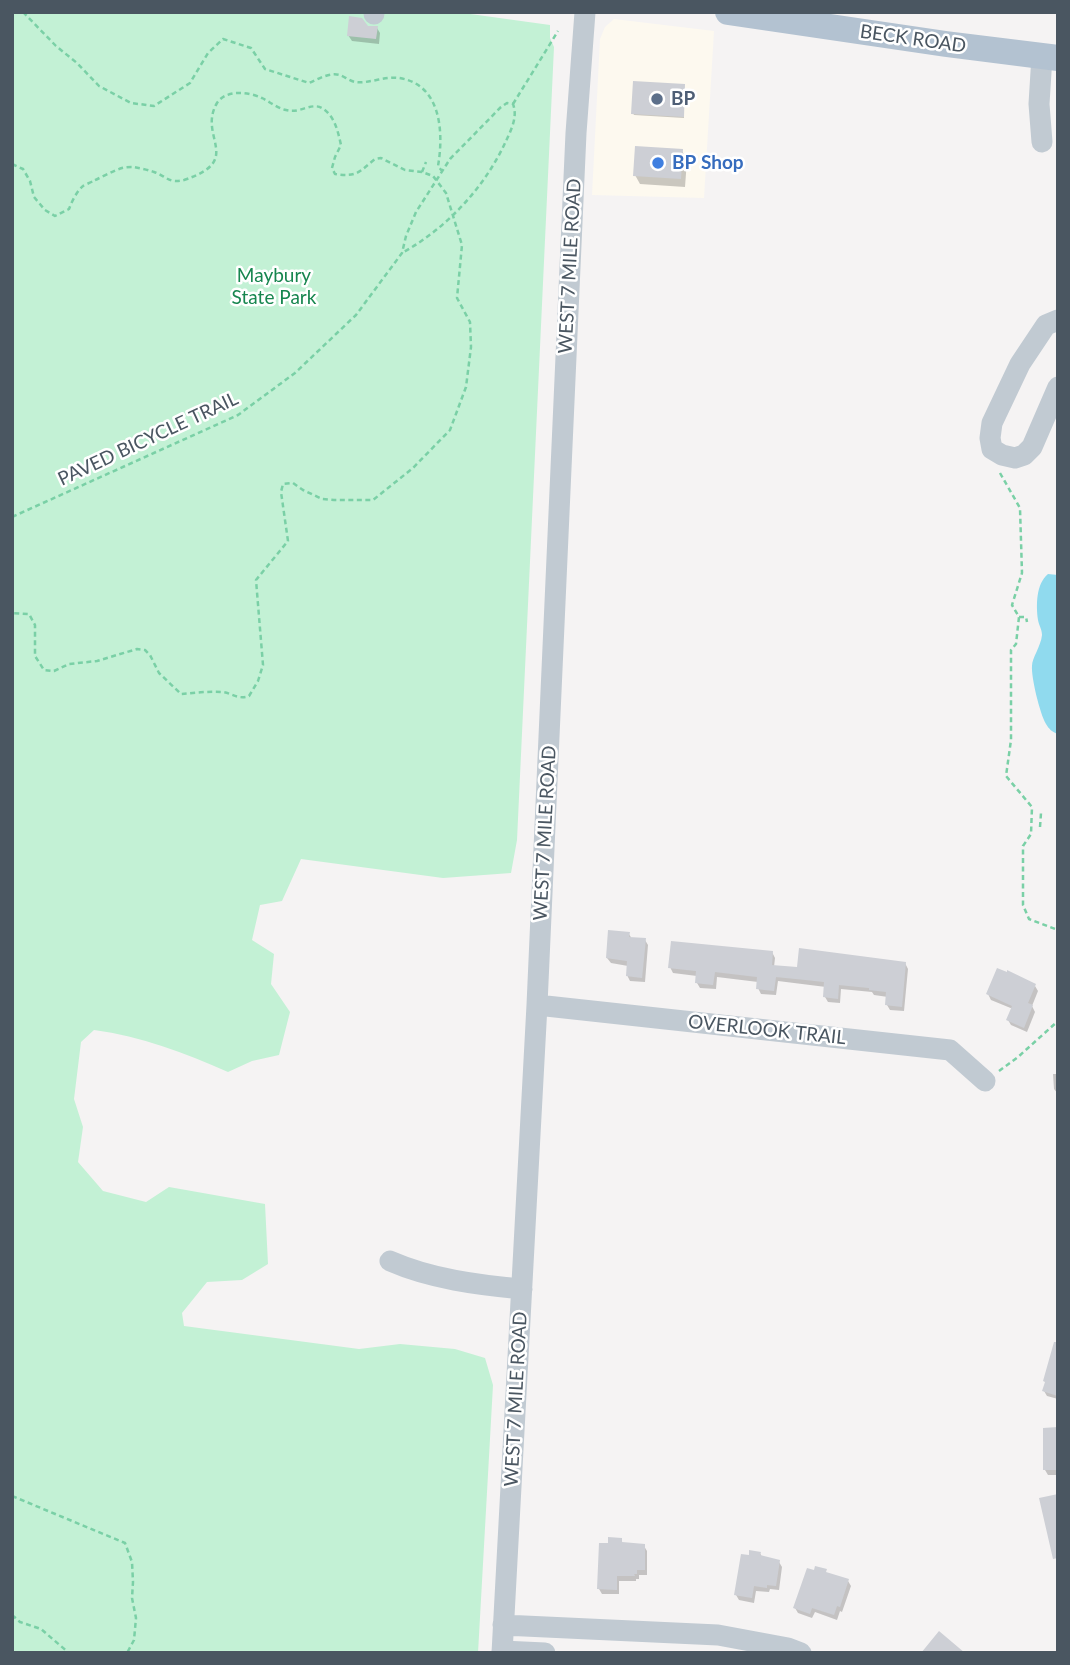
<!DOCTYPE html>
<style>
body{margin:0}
#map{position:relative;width:1070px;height:1665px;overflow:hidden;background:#f5f3f3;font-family:Lato,sans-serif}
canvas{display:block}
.frame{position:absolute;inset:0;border:14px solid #4a5661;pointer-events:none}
</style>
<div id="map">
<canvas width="1070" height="1665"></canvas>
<div class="frame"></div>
</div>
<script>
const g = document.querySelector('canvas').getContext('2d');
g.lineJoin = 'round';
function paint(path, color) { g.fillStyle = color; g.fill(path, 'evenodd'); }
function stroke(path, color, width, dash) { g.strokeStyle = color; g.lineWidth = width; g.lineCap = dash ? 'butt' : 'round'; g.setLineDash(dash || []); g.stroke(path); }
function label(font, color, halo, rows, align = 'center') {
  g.font = font + ' Lato,sans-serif'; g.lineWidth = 5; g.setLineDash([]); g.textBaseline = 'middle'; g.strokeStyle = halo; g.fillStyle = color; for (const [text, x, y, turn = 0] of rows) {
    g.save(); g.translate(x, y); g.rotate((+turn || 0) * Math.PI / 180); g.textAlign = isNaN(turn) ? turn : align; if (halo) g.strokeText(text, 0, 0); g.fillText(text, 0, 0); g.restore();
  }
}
const commercial = new Path2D(`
 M 614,19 L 714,31 L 704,198 L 592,195 L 600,39 L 605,27 Z`);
const green = new Path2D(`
 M 12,12 L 456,12 L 550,25 L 550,38 L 554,47 L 517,840 L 511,873 L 443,878 L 301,859 L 282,901 L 260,905 L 252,940 L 274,954 L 271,984 L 290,1012 L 279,1055 L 252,1061 L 228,1072 C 185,1053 141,1036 94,1030 L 81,1042 L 74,1099 L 83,1127 L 78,1162 L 103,1191 L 146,1202 L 169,1187 L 265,1204 L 268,1264 L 242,1280 L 207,1282 L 182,1313 L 184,1326 L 359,1349 L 400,1344 L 455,1349 L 485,1358 L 493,1385 L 478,1653 L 12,1653 Z`);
const water = new Path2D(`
 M 1048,574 L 1058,575 L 1058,734 C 1052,732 1049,729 1046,724 C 1040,714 1031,677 1032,666 C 1032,658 1041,646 1042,635 C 1042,629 1039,626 1038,620 C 1036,605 1036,584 1048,574 Z`);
const shadow = new Path2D(`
 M 367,27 L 377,28 L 380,33 L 379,44 L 352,41 L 348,35 Z
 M 684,86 L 684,118 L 634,115 L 633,113 Z
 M 682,151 L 687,160 L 685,187 L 640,184 L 635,175 Z
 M 629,934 L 632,939 L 645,940 L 648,945 L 645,982 L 630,981 L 627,975 L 628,966 L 611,963 L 607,958 Z
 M 772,952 L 775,958 L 774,967 L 799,969 L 905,963 L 908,969 L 904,1011 L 890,1010 L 887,1005 L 888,997 L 874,995 L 872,992 L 841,989 L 840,1003 L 828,1002 L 825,997 L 826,987 L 778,981 L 776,995 L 761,994 L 758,988 L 758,982 L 717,977 L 716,989 L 700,988 L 697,983 L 697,976 L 673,973 L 670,967 Z
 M 1035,986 L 1038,991 L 1032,1006 L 1035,1012 L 1027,1032 L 1011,1025 L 1008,1020 L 1013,1009 L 991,1000 L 988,994 Z
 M 1053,1074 L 1058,1074 L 1058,1094 L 1054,1089 Z
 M 1058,1353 L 1058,1399 L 1047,1396 L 1044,1391 Z
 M 1058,1429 L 1058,1475 L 1048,1475 L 1045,1470 Z
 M 621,1539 L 623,1544 L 644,1546 L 647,1551 L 647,1575 L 639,1575 L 639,1579 L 636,1579 L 636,1581 L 619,1581 L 619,1594 L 602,1594 L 599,1589 L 610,1545 Z
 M 760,1553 L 762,1557 L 779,1562 L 782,1567 L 779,1590 L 770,1589 L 769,1592 L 756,1591 L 754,1603 L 739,1600 L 736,1595 L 750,1557 Z
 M 825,1571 L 827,1574 L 848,1581 L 851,1586 L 842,1612 L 840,1611 L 837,1620 L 815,1612 L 812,1618 L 798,1613 L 795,1608 Z`);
const building = new Path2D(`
 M 349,16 L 362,18 L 368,26 L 378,26 L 376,39 L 347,36 Z
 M 633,81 L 685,84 L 684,117 L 631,114 Z
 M 635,146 L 683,149 L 681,179 L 633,176 Z
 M 608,930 L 630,932 L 629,937 L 646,938 L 642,978 L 626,976 L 627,961 L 606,958 Z
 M 671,941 L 773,951 L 772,965 L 797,967 L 799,948 L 906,962 L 902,1007 L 885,1005 L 886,992 L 869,990 L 869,988 L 839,985 L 838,999 L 823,997 L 824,982 L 806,980 L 776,977 L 774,991 L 756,989 L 757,977 L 715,972 L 713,985 L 695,983 L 696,971 L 668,968 Z
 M 997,968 L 1007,972 L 1007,970 L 1036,984 L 1028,1003 L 1033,1005 L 1024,1028 L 1006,1020 L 1012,1006 L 986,994 Z
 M 1054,1342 L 1058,1342 L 1058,1396 L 1042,1391 L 1045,1382 L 1043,1381 Z
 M 1058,1427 L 1058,1470 L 1043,1470 L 1043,1428 Z
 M 1058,1494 L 1058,1558 L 1053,1559 L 1039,1498 Z
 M 608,1537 L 622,1538 L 622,1542 L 645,1544 L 645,1570 L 637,1570 L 637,1574 L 634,1574 L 635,1576 L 617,1576 L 617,1590 L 597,1589 L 599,1543 L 608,1543 Z
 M 749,1550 L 761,1552 L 760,1555 L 780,1560 L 776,1586 L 767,1585 L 767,1588 L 754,1586 L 752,1598 L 734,1595 L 741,1554 L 749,1555 Z
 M 815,1566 L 827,1569 L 826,1572 L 849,1579 L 840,1607 L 837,1606 L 834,1615 L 812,1608 L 810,1614 L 793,1608 L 807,1568 L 814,1570 Z
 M 939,1631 L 965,1653 L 921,1653 Z`);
const path = new Path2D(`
 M 23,12 L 56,46 L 77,63 L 99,86 L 131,103 L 154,106 L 190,83 L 208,53 L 223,39 L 251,48 L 265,69 L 309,83 C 319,79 329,72 340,75 C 345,77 350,81 355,82 C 368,84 385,76 399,78 C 441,84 444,132 438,166 L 442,171
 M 513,104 L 558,31
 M 12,164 L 23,169 L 30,181 L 34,197 L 45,210 L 55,216 L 69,209 C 72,201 77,191 83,186 C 84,185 92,182 93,181 C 102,177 113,171 122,168 C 126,167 130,167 133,167 C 140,168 148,170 154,172 C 166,176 169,184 184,180 C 245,160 197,137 217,103 C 226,89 249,92 262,98 C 270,102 277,108 286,110 C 300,114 311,102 322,108 C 335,116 338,132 341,145 L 335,157 L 332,168 L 335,174 C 357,177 358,173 375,159 L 381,158 L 405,170 L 422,172 L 433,176 L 446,193 L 462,245 L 457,298 L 470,322 L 471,347 L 466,387 L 450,430 L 413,468 L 373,500 L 334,500 L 322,499 L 303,490 L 293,483 L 283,484 L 281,492 L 288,541 L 256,580 L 263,665 L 258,681 L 249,696 C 238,700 232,693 222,692 C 209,691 194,693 181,694 L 159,673 L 150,655 L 145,650 L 137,649 L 97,661 L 69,664 L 54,671 L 44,670 L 35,656 L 35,625 L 29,614 L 12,613
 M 422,172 L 426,162
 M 1000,473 L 1020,508 L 1022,573 L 1012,605 L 1019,617 L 1016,644 L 1011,650 L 1011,740 L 1006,776 L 1032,807 L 1031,834 L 1023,846 L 1023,905 L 1029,919 L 1058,930
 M 12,517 L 238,415 L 295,373 L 356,315 L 402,253 L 406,236 L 416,212 L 450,159 L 501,107 L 507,103 L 513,104 C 518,117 511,130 506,141 C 485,187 447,228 402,253
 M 1019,617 L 1026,617 L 1027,622
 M 1040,827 L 1041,813
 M 999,1071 L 1018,1057 L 1058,1021
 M 12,1496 L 125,1543 L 132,1562 L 133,1582 L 132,1598 L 136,1618 L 134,1640 L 127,1653
 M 12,1615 L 20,1622 L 41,1629 L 69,1653`);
const minor = new Path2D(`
 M 374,14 L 374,12
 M 1042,142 L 1039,104 L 1042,56
 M 1058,320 L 1046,325 L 1020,364 L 992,423 L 990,438 L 992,449 L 1002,455 L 1015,458 L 1024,455 L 1032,447 L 1058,387
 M 537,1005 L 950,1050 L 985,1081
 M 390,1261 C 431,1279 478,1285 522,1289
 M 503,1625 L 718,1635 L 788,1648 L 801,1653
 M 502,1651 L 545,1653
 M 502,1653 L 537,1005 L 576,133 L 585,12`);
const major = new Path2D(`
 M 728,12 L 946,44 L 1058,58`);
const markers = [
 [657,99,7,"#5c6f8a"],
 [658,163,7,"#3f7fe0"]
];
const streetNames = [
 ["BECK ROAD",913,39,8],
 ["WEST 7 MILE ROAD",570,266,-87],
 ["PAVED BICYCLE TRAIL",148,439,-25],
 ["WEST 7 MILE ROAD",545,833,-87],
 ["OVERLOOK TRAIL",767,1030,6],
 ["WEST 7 MILE ROAD",516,1399,-87]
];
const serviceNames = [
 ["BP",671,99]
];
const shopNames = [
 ["BP Shop",672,163]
];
const parkNames = [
 ["Maybury",274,276],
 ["State Park",274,298]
];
paint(commercial, '#fdf9ef');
paint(green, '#c3f1d5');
paint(water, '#90daee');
paint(shadow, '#0003');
paint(building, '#cdcfd5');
stroke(path, '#7ad0a6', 2.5, [5, 3.5]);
stroke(minor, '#c1cad2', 21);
stroke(major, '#b3c2d1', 26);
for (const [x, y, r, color] of markers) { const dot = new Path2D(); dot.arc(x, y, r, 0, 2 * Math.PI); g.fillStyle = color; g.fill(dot); stroke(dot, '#fff', 2.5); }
label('19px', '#4a5661', '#fff', streetNames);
label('bold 19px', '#4e5e75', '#fff', serviceNames, 'left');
label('bold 19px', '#366cbe', '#fff', shopNames, 'left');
label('19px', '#17864f', '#fff', parkNames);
</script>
